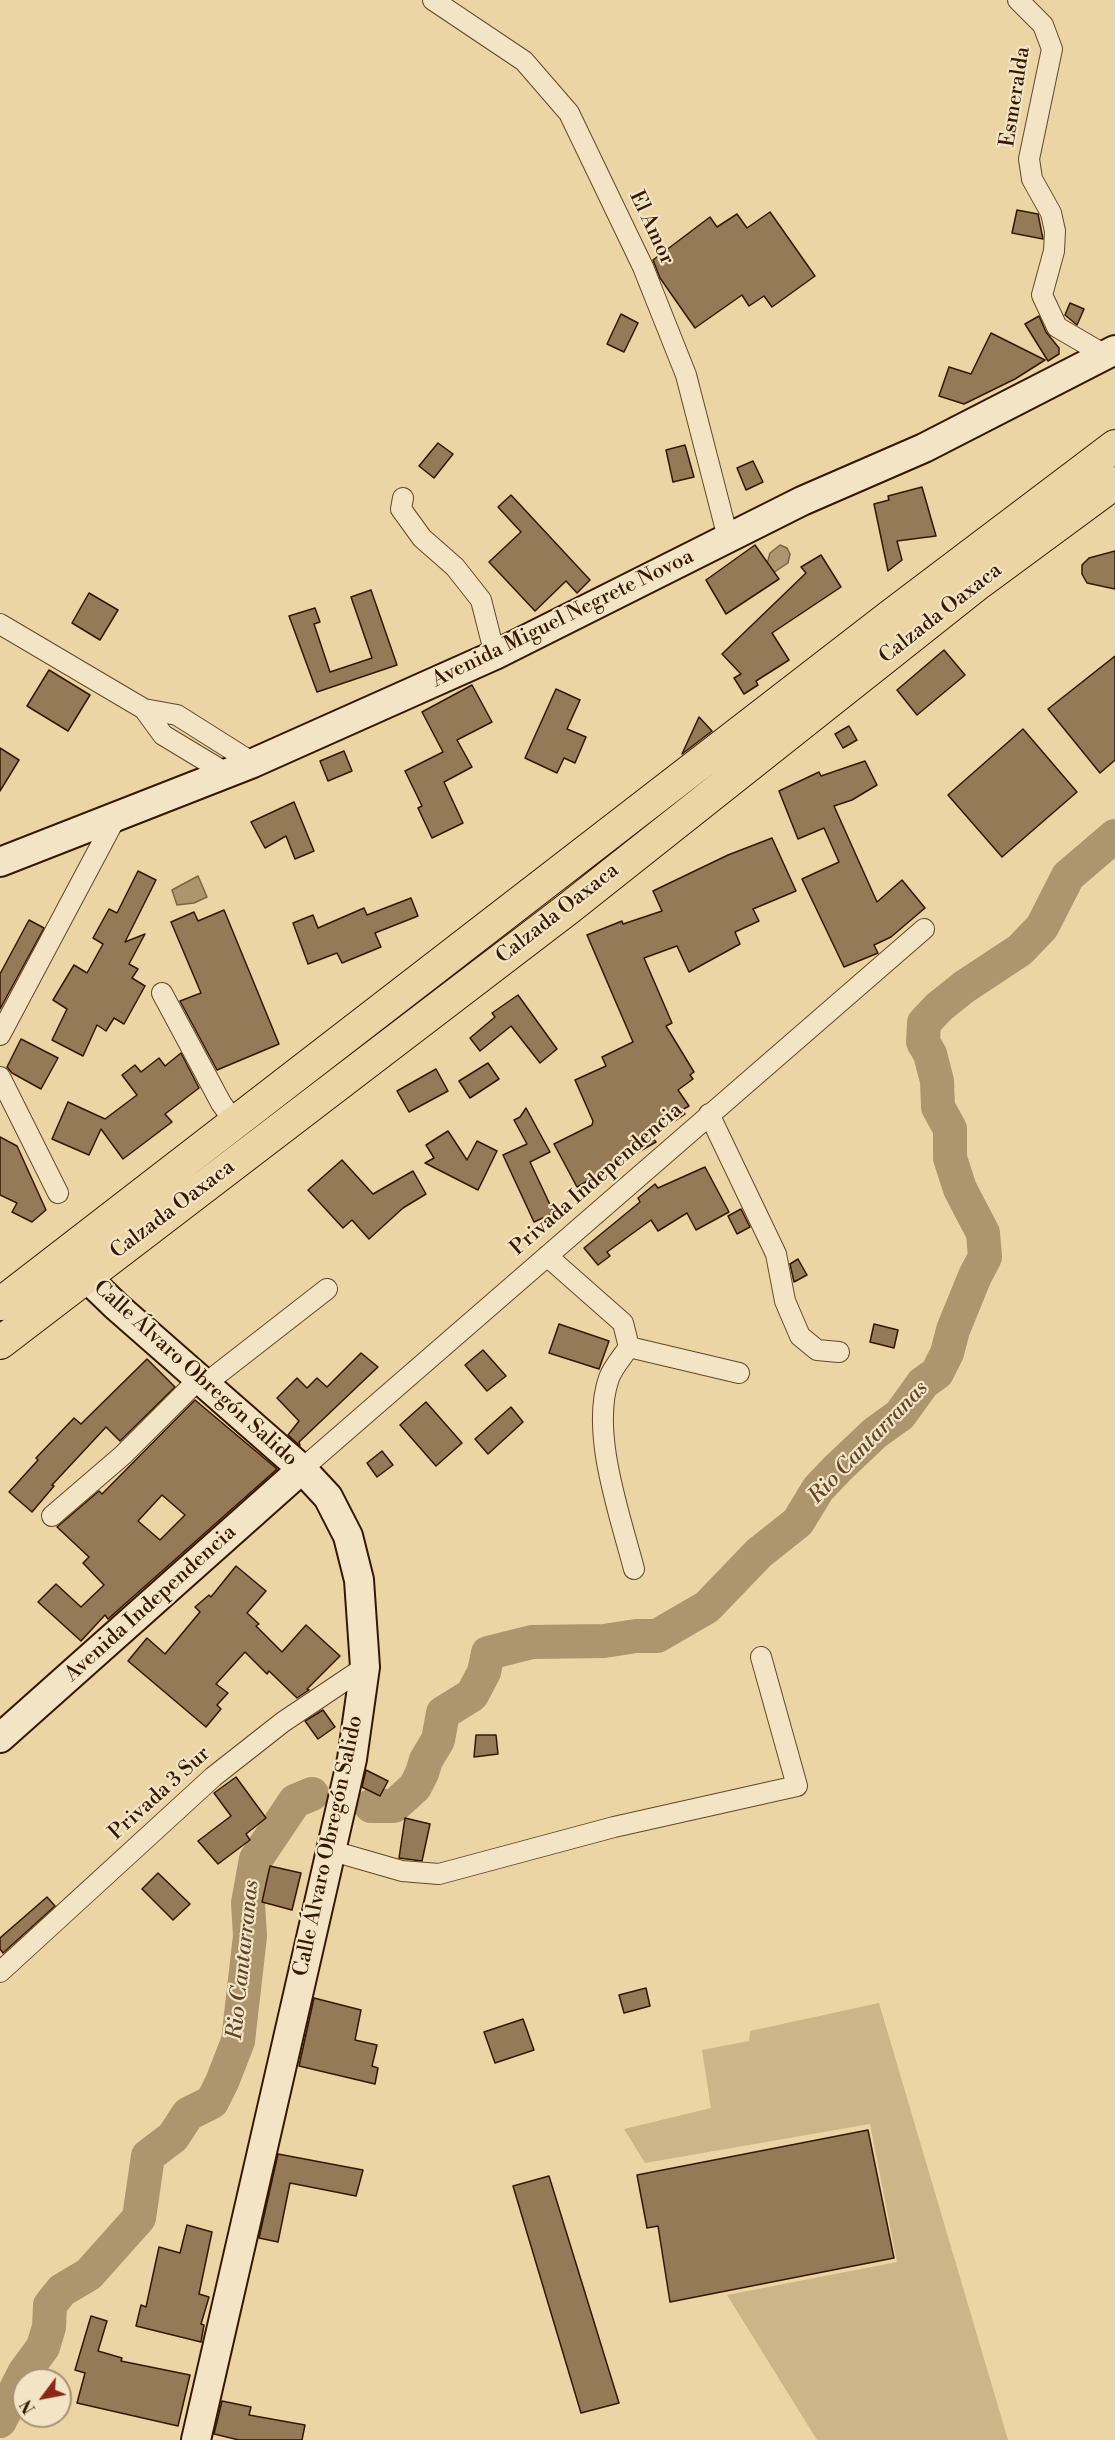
<!DOCTYPE html>
<meta charset="utf-8">
<style>
body{margin:0}
#map{position:relative;width:1115px;height:2440px;overflow:hidden;background:#ebd5a5;font-family:"Libre Bodoni",serif}
canvas{display:block}
.north{position:absolute;left:12px;top:2368px;width:60px;height:60px;box-sizing:border-box;background:#f2e4c4;border:2px solid #a79276;border-radius:50%;rotate:238deg;font-size:16px;font-weight:700;line-height:24px;text-align:center;color:#361802}
.north::after{content:'';display:block;margin:auto;width:21px;height:27px;background:#8f2418;clip-path:polygon(50% 0,100% 100%,50% 72%,0 100%)}
</style>
<div id="map">
<canvas width="1115" height="2440"></canvas>
<div class="north">N</div>
</div>
<script>
const g = document.querySelector('canvas').getContext('2d');
g.lineJoin = 'round';
function paint(path, color) { g.fillStyle = color; g.fill(path, 'evenodd'); }
function stroke(path, color, width, dash) { g.strokeStyle = color; g.lineWidth = width; g.lineCap = dash ? 'butt' : 'round'; g.setLineDash(dash || []); g.stroke(path); }
function label(font, color, halo, rows, align = 'center') {
  g.font = font + ' "Libre Bodoni",serif'; g.lineWidth = 4.5; g.setLineDash([]); g.textBaseline = 'middle'; g.strokeStyle = halo; g.fillStyle = color; for (const [text, x, y, turn = 0] of rows) {
    g.save(); g.translate(x, y); g.rotate((+turn || 0) * Math.PI / 180); g.textAlign = isNaN(turn) ? turn : align; if (halo) g.strokeText(text, 0, 0); g.fillText(text, 0, 0); g.restore();
  }
}
const green = new Path2D(`
 M 879,2003 L 1008,2440 L 817,2440 L 727,2295 L 897,2262 L 870,2124 L 645,2163 L 624,2129 L 711,2108 L 702,2050 L 749,2041 L 750,2031 Z`);
const water = new Path2D(`
 M 780,545 L 787,548 L 790,554 L 788,563 L 773,573 L 767,564 L 770,553 Z
 M 198,876 L 207,897 L 194,903 L 177,905 L 172,890 Z`);
const river = new Path2D(`
 M 371,1806 L 394,1806 L 415,1787 L 422,1773 L 426,1760 L 438,1740 L 443,1713 L 472,1695 L 484,1672 L 488,1653 L 532,1642 L 604,1641 L 636,1636 L 657,1636 L 707,1607 L 759,1553 L 798,1522 L 818,1489 L 838,1468 L 875,1433 L 900,1415 L 923,1383 L 937,1373 L 947,1353 L 953,1330 L 975,1276 L 985,1257 L 983,1233 L 960,1189 L 950,1158 L 950,1129 L 938,1107 L 937,1081 L 930,1054 L 923,1042 L 924,1023 L 939,1007 L 964,987 L 1020,950 L 1042,927 L 1068,876 L 1115,836
 M 0,2421 L 24,2373 L 43,2347 L 49,2327 L 50,2305 L 62,2290 L 89,2274 L 139,2218 L 148,2156 L 173,2137 L 188,2114 L 212,2102 L 222,2082 L 238,2041 L 250,1936 L 248,1903 L 256,1859 L 295,1801 L 312,1794`);
const building = new Path2D(`
 M 1017,210 L 1038,214 L 1043,239 L 1012,233 Z
 M 770,212 L 815,276 L 772,307 L 764,296 L 749,306 L 742,295 L 695,328 L 660,278 L 653,260 L 710,217 L 717,227 L 737,214 L 747,228 Z
 M 1070,303 L 1084,309 L 1077,325 L 1065,315 Z
 M 621,314 L 638,323 L 624,352 L 607,344 Z
 M 1039,316 L 1046,332 L 1059,348 L 1059,354 L 1048,361 L 1025,324 Z
 M 991,333 L 1045,360 L 1015,379 L 964,404 L 939,396 L 949,367 L 971,374 Z
 M 438,443 L 453,454 L 434,478 L 419,466 Z
 M 685,445 L 694,477 L 673,482 L 666,450 Z
 M 753,461 L 763,482 L 746,490 L 737,468 Z
 M 922,487 L 936,536 L 897,541 L 902,560 L 888,571 L 874,504 L 889,500 L 888,496 Z
 M 511,495 L 590,580 L 577,593 L 566,581 L 535,611 L 489,562 L 521,532 L 498,507 Z
 M 755,545 L 779,579 L 726,614 L 706,580 Z
 M 1115,551 L 1115,589 L 1087,583 L 1082,574 L 1082,565 L 1089,558 Z
 M 821,555 L 841,587 L 772,633 L 789,660 L 756,681 L 758,685 L 744,694 L 734,678 L 741,674 L 722,654 L 806,573 L 801,567 Z
 M 371,590 L 397,665 L 317,692 L 289,616 L 315,608 L 320,622 L 314,624 L 330,672 L 372,658 L 351,597 Z
 M 89,593 L 118,610 L 100,640 L 72,623 Z
 M 944,650 L 965,675 L 917,715 L 897,690 Z
 M 1115,656 L 1115,760 L 1100,773 L 1048,709 Z
 M 49,670 L 90,695 L 68,731 L 27,706 Z
 M 472,685 L 492,722 L 457,740 L 472,767 L 444,782 L 463,823 L 432,838 L 418,808 L 422,806 L 405,771 L 443,752 L 422,712 Z
 M 556,689 L 580,700 L 567,729 L 586,737 L 575,763 L 564,758 L 557,773 L 525,758 Z
 M 699,717 L 712,731 L 682,754 Z
 M 849,726 L 857,740 L 843,748 L 835,734 Z
 M 1023,729 L 1077,792 L 1002,857 L 948,795 Z
 M 0,748 L 19,760 L 0,791 Z
 M 344,751 L 352,771 L 328,781 L 320,761 Z
 M 865,761 L 877,785 L 852,800 L 834,806 L 877,902 L 902,880 L 925,908 L 891,937 L 874,945 L 878,953 L 844,967 L 802,879 L 839,862 L 824,828 L 798,839 L 779,791 L 819,772 L 821,776 Z
 M 294,802 L 314,851 L 295,859 L 286,836 L 265,848 L 251,822 Z
 M 772,838 L 796,891 L 753,909 L 759,921 L 735,932 L 740,944 L 689,972 L 677,946 L 644,958 L 672,1023 L 666,1026 L 694,1072 L 690,1075 L 693,1079 L 678,1090 L 689,1106 L 682,1110 L 685,1114 L 652,1137 L 656,1142 L 577,1187 L 554,1144 L 592,1125 L 593,1121 L 575,1080 L 606,1066 L 602,1057 L 633,1042 L 587,935 L 622,921 L 623,924 L 662,911 L 653,891 L 728,855 Z
 M 138,871 L 156,880 L 125,942 L 145,934 L 129,964 L 138,969 L 132,978 L 145,986 L 124,1024 L 114,1018 L 106,1031 L 97,1025 L 83,1056 L 52,1040 L 67,1009 L 53,1000 L 74,965 L 87,973 L 103,944 L 93,938 L 109,909 L 117,913 Z
 M 411,898 L 418,916 L 375,933 L 381,947 L 342,963 L 337,953 L 308,964 L 293,923 L 313,915 L 318,928 L 364,908 L 367,915 Z
 M 224,910 L 279,1044 L 217,1070 L 180,1001 L 201,993 L 171,922 L 194,912 L 198,921 Z
 M 29,920 L 44,928 L 0,1009 L 0,974 Z
 M 518,995 L 557,1049 L 540,1063 L 511,1026 L 480,1051 L 470,1038 L 495,1017 L 492,1013 Z
 M 21,1039 L 58,1058 L 41,1089 L 12,1073 L 7,1067 Z
 M 181,1053 L 199,1088 L 165,1114 L 172,1122 L 123,1159 L 101,1129 L 89,1155 L 52,1139 L 68,1102 L 105,1119 L 137,1095 L 122,1075 L 135,1065 L 141,1072 L 159,1058 L 165,1066 Z
 M 488,1063 L 499,1079 L 470,1098 L 459,1081 Z
 M 436,1069 L 448,1091 L 409,1112 L 397,1091 Z
 M 526,1108 L 550,1152 L 530,1162 L 554,1213 L 534,1222 L 503,1155 L 527,1144 L 514,1120 L 520,1117 Z
 M 448,1131 L 467,1160 L 477,1141 L 497,1151 L 478,1190 L 425,1163 L 434,1158 L 426,1145 Z
 M 0,1137 L 17,1146 L 46,1210 L 32,1222 L 12,1212 L 17,1203 L 0,1195 Z
 M 342,1160 L 373,1194 L 413,1171 L 426,1194 L 403,1208 L 369,1239 L 352,1220 L 343,1228 L 308,1190 Z
 M 705,1167 L 729,1212 L 696,1230 L 687,1213 L 658,1231 L 651,1220 L 607,1252 L 610,1256 L 598,1265 L 584,1248 L 640,1202 L 638,1198 L 655,1184 L 658,1188 Z
 M 741,1209 L 750,1227 L 737,1234 L 728,1216 Z
 M 798,1259 L 807,1275 L 794,1282 L 790,1264 Z
 M 559,1324 L 609,1341 L 599,1369 L 549,1353 Z
 M 874,1324 L 898,1330 L 894,1348 L 870,1342 Z
 M 483,1350 L 506,1376 L 487,1391 L 465,1365 Z
 M 361,1353 L 378,1367 L 299,1442 L 300,1446 L 288,1435 L 299,1421 L 277,1398 L 297,1378 L 307,1388 L 317,1378 L 327,1387 Z
 M 147,1359 L 175,1387 L 120,1441 L 106,1427 L 52,1485 L 54,1486 L 32,1512 L 9,1492 L 38,1460 L 36,1458 L 74,1418 L 81,1424 Z
 M 195,1400 L 277,1469 L 108,1619 L 105,1615 L 81,1641 L 38,1602 L 56,1584 L 81,1607 L 104,1585 L 83,1563 L 89,1557 L 57,1527 L 99,1491 L 102,1494 ZM 162,1495 L 185,1515 L 160,1540 L 138,1521 Z
 M 426,1402 L 462,1443 L 436,1466 L 400,1425 Z
 M 511,1407 L 523,1422 L 488,1454 L 475,1439 Z
 M 382,1451 L 393,1465 L 377,1477 L 367,1463 Z
 M 236,1566 L 266,1591 L 247,1613 L 259,1624 L 256,1626 L 282,1652 L 306,1625 L 340,1656 L 307,1689 L 309,1690 L 297,1698 L 269,1671 L 267,1674 L 245,1652 L 216,1684 L 228,1693 L 217,1705 L 221,1709 L 206,1727 L 128,1661 L 147,1638 L 165,1654 L 200,1612 L 195,1607 L 209,1595 L 211,1597 Z
 M 323,1710 L 335,1727 L 318,1739 L 305,1721 Z
 M 476,1735 L 496,1735 L 498,1754 L 474,1757 Z
 M 366,1770 L 388,1781 L 380,1796 L 362,1787 Z
 M 236,1777 L 266,1818 L 246,1834 L 250,1840 L 218,1864 L 198,1841 L 231,1816 L 214,1793 Z
 M 405,1818 L 430,1824 L 422,1861 L 399,1858 Z
 M 270,1866 L 301,1873 L 292,1910 L 262,1902 Z
 M 158,1873 L 190,1904 L 173,1920 L 142,1889 Z
 M 47,1897 L 55,1906 L 3,1953 L 0,1949 L 0,1938 Z
 M 646,1988 L 650,2006 L 624,2013 L 619,1995 Z
 M 314,1998 L 361,2010 L 355,2040 L 377,2045 L 372,2066 L 378,2068 L 375,2084 L 299,2066 Z
 M 523,2019 L 534,2050 L 495,2063 L 484,2032 Z
 M 868,2130 L 894,2258 L 670,2302 L 658,2226 L 647,2228 L 637,2175 Z
 M 278,2154 L 363,2170 L 356,2196 L 290,2183 L 278,2242 L 259,2238 Z
 M 549,2176 L 619,2403 L 581,2413 L 513,2186 Z
 M 187,2225 L 212,2232 L 199,2294 L 209,2297 L 201,2324 L 204,2325 L 201,2342 L 136,2326 L 141,2305 L 146,2307 L 159,2247 L 180,2253 Z
 M 91,2316 L 107,2321 L 98,2351 L 122,2358 L 121,2361 L 190,2375 L 178,2426 L 77,2403 L 85,2373 L 75,2370 Z
 M 222,2401 L 251,2407 L 249,2415 L 305,2425 L 302,2440 L 239,2440 L 214,2434 Z`);
const street = new Path2D(`
 M 433,0 L 524,61 L 569,113 L 643,267 L 686,375 L 728,538
 M 1018,0 L 1043,25 L 1052,49 L 1029,159 L 1032,179 L 1051,213 L 1055,231 L 1054,251 L 1042,295 L 1057,327 L 1105,355
 M 403,498 L 401,509 L 422,538 L 455,567 L 481,600 L 495,655
 M 0,624 L 144,709 L 177,715 L 253,763
 M 144,709 L 163,735 L 226,773
 M 162,993 L 221,1103 L 236,1124
 M 0,1035 L 116,817
 M 0,1077 L 58,1193
 M 709,1114 L 776,1254 L 785,1301 L 800,1336 L 817,1350 L 839,1352
 M 547,1256 L 623,1323 L 629,1347 C 623,1356 613,1367 609,1378 C 590,1432 620,1515 634,1569
 M 629,1347 L 739,1373
 M 205,1384 L 327,1289
 M 302,1469 L 924,929
 M 52,1516 L 123,1455 L 199,1379
 M 329,1850 L 402,1871 L 439,1874 L 614,1827 L 797,1786 L 761,1657
 M 0,1972 L 213,1777 L 283,1722 L 365,1667`);
const secondary = new Path2D(`
 M 0,862 L 253,763 L 495,655 L 802,501 L 924,448 L 1115,350
 M 73,1258 L 86,1277 L 116,1306 L 302,1469 L 328,1497 L 348,1536 L 359,1580 L 365,1667 L 352,1759 L 196,2440
 M 0,1738 L 302,1469`);
const primary = new Path2D(`
 M 0,1304 L 893,614 L 1115,446
 M 0,1343 L 569,908 L 979,583 L 1115,483`);
const streetNames = [
 ["Esmeralda",1016,97,-81],
 ["El Amor",651,228,65],
 ["Calzada Oaxaca",941,614,-38],
 ["Avenida Miguel Negrete Novoa",563,619,-26],
 ["Calzada Oaxaca",558,914,-38],
 ["Privada Independencia",597,1180,-41],
 ["Calzada Oaxaca",173,1210,-37],
 ["Calle Álvaro Obregón Salido",195,1374,42],
 ["Avenida Independencia",151,1604,-42],
 ["Privada 3 Sur",160,1794,-42],
 ["Calle Álvaro Obregón Salido",329,1846,-78]
];
const waterNames = [
 ["Rio Cantarranas",869,1443,-46],
 ["Rio Cantarranas",244,1960,-84]
];
paint(green, '#ccb589');
paint(water, '#ad956e');
stroke(water, '#7d6343', 1.5);
stroke(river, '#ad956e', 34);
paint(building, '#947a57');
stroke(building, '#361802', 1.5);
stroke(street, '#63472b', 22);
stroke(secondary, '#361802', 32);
stroke(primary, '#361802', 34);
stroke(street, '#f2e4c4', 20);
stroke(secondary, '#f2e4c4', 28);
stroke(primary, '#ebd5a5', 32);
label('21px', '#361802', '#f2e4c4', streetNames);
label('italic 22px', '#604428', '#f2e4c4', waterNames);
</script>
